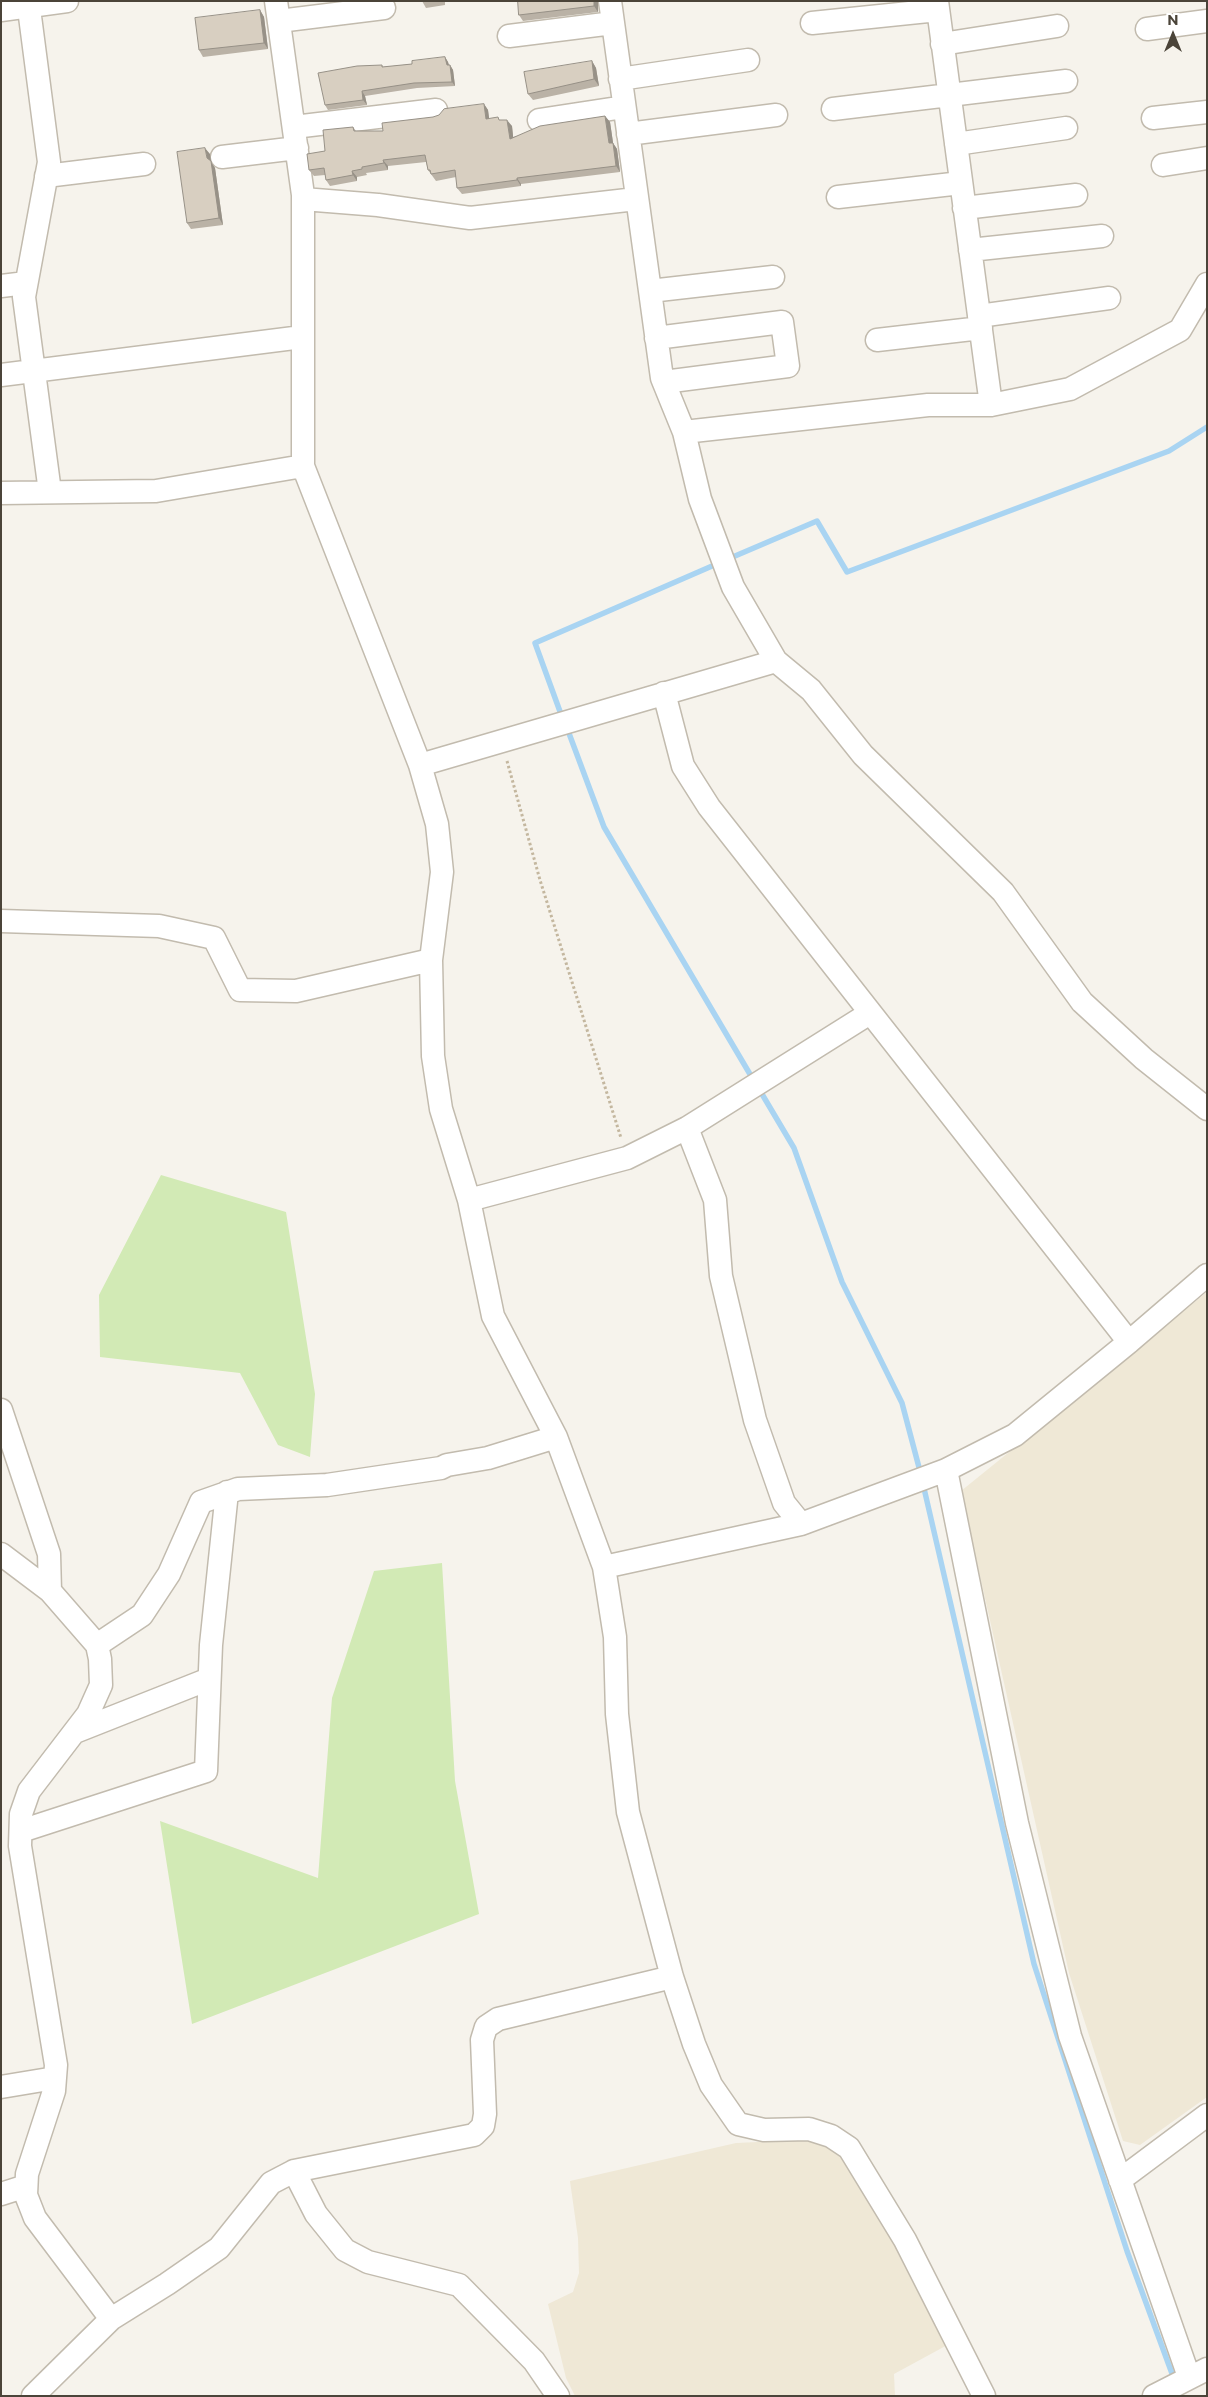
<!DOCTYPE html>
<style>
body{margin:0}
#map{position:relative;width:1208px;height:2397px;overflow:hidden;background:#f6f3ec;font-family:Montserrat,sans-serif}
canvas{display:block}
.frame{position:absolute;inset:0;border:2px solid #4b4439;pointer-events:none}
.north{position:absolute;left:1148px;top:10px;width:50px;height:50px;-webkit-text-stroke:4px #fff;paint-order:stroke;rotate:0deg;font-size:14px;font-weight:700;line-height:20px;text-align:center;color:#4b4439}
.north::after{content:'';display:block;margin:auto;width:18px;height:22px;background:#4b4439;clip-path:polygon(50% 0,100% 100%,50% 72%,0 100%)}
</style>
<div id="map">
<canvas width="1208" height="2397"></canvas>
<div class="frame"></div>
<div class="north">N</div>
</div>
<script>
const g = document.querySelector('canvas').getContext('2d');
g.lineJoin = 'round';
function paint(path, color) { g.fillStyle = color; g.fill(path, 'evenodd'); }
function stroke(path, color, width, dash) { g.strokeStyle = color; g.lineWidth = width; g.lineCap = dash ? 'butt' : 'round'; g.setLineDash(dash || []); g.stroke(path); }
const education = new Path2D(`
 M 1207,1292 L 1207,2097 L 1140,2145 L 1123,2141 L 1069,1973 L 961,1491 Z
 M 823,2139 L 850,2164 L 951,2343 L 894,2374 L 895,2396 L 575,2396 L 566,2378 L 548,2304 L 573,2292 L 579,2273 L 578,2238 L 570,2181 L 736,2143 Z`);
const green = new Path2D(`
 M 161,1175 L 286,1212 L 315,1394 L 310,1457 L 278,1445 L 240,1373 L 100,1357 L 99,1295 Z
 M 442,1563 L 455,1781 L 479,1914 L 192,2024 L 160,1821 L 318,1878 L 332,1698 L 374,1571 Z`);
const stream = new Path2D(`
 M 728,559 L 817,521 L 847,572 L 1169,451 L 1207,427
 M 562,717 L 535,643 L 719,563
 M 567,728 L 604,827 L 754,1081
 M 759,1089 L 794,1148 L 842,1282 L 902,1403 L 921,1475
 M 923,1484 L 1034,1964 L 1127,2251 L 1174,2379`);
const path = new Path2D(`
 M 507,761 L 540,880 L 621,1138`);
const minor = new Path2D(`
 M 28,1 L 49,162 L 24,297 L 50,492
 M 276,1 L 303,195 L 303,466 L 420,765 L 437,824 L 442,872 L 431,960 L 433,1056 L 441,1109 L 469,1200 L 493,1316 L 556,1437 L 604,1567 L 615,1637 L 617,1714 L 628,1812 L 672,1977 L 694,2044 L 711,2085 L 738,2124 L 764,2130 L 809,2129 L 831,2136 L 849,2148 L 905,2240 L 984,2396
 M 610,1 L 662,378 L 684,432 L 700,499 L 733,587 L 776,661 L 811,690 L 863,755 L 1003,892 L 1082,1002 L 1144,1059 L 1207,1109
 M 937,1 L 991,405
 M 1,10 L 67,1
 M 279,21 L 384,8
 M 812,23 L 938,10
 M 1147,29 L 1207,21
 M 509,36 L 613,23
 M 942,44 L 1057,26
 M 620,79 L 748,60
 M 833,109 L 1066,81
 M 1153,118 L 1207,112
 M 539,120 L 624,107
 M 294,127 L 436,110
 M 628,134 L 776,115
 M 956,144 L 1066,128
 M 222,157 L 297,148
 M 1163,165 L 1207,158
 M 46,176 L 144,164
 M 838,197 L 961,183
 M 303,199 L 378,205 L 470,218 L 636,199
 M 964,208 L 1076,195
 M 970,250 L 1102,236
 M 1,286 L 26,283
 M 650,291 L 773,277
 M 979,316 L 1109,298
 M 656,338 L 782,322 L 788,366 L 664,382
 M 877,340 L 981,328
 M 1,375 L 302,337
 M 684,432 L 928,405 L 991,405 L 1070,389 L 1180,330 L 1207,284
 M 1,493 L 156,491 L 303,466
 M 664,693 L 683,766 L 709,807 L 1129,1342
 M 420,765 L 776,661
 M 1,921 L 159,926 L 214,938 L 240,990 L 296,991 L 431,960
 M 687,1128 L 715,1200 L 721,1276 L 755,1420 L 784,1503 L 801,1524
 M 469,1200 L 627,1158 L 687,1128 L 870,1013
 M 1,1410 L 49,1554 L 50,1591
 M 946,1470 L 1017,1823 L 1070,2036 L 1189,2377
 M 1,1554 L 50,1591 L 97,1645 L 100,1659 L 101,1685 L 88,1714 L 29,1791 L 21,1814 L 20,1846 L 56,2065 L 54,2091 L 27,2174 L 26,2195 L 35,2218 L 111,2319
 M 604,1567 L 801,1524 L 946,1470 L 1015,1435 L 1129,1342 L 1207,1275
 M 97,1645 L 142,1615 L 169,1574 L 201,1502 L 238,1489 L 327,1485 L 441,1468 L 447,1465 L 488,1458 L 556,1437
 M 75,1732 L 209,1679
 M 21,1831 L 206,1771 L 211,1645 L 227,1492
 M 1,2087 L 55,2078
 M 294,2171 L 316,2214 L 345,2250 L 368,2262 L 459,2285 L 534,2361 L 558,2396
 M 1120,2180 L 1207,2115
 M 1,2194 L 26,2186
 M 33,2396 L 111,2319 L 167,2284 L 219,2248 L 271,2183 L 294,2171 L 474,2135 L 483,2126 L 485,2114 L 482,2040 L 486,2027 L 498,2019 L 672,1977
 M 1154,2396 L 1207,2369`);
const wall = new Path2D(`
 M 422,1 L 445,1 L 445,5 L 426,8 Z
 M 518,1 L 598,1 L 598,12 L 523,21 L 519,15 Z
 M 260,10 L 264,17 L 268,49 L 203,57 L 199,50 Z
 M 445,57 L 448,62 L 449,65 L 450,65 L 453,70 L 455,86 L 417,88 L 365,96 L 367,105 L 328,110 L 325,105 L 382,65 L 383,67 L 412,64 Z
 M 592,61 L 596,68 L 599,86 L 533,100 L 528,94 Z
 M 484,104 L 488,110 L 489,119 L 499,120 L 512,126 L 513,137 L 605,116 L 610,122 L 613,143 L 617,149 L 620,172 L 521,184 L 521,186 L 462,194 L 457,188 L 456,177 L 436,181 L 428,170 L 426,162 L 388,166 L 388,170 L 366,173 L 367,175 L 357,177 L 357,181 L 330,186 L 326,180 L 325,175 L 314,176 L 309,170 L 325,151 L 353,127 L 356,131 L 383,131 Z
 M 210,154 L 211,162 L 215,168 L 223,225 L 191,229 L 187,223 Z`);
const shadedWall = new Path2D(`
 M 594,1 L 598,1 L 598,12 L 594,6 Z
 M 260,10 L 264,17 L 268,49 L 264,43 Z
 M 445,57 L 448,62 L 450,70 L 447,65 Z
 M 592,61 L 596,68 L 599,86 L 594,79 Z
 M 450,65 L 453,70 L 455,86 L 452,82 Z
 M 362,91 L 365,96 L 367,105 L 363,100 Z
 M 484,104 L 488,110 L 490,125 L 486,119 Z
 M 605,116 L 610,122 L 614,149 L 609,143 Z
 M 507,120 L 512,126 L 514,145 L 510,139 Z
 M 613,143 L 617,149 L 620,172 L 616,166 Z
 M 205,148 L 210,154 L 211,162 L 215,168 L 223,225 L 219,218 Z
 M 383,160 L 388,166 L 388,170 L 384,163 Z
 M 352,171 L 357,177 L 357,181 L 353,175 Z
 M 517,178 L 521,184 L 521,186 L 517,180 Z`);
const building = new Path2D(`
 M 518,1 L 594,1 L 594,6 L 519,15 Z
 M 260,10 L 264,43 L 199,50 L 195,18 Z
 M 445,57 L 447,65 L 450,65 L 452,82 L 414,83 L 362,91 L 363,100 L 325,105 L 318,73 L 357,66 L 382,65 L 382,67 L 412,64 L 412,61 Z
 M 592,61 L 594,79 L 528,94 L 524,72 Z
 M 484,104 L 486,119 L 498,117 L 499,120 L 507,120 L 510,139 L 540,126 L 605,116 L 609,143 L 613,143 L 616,166 L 517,178 L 517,180 L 457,188 L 455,170 L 431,174 L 430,170 L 428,170 L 425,155 L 383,160 L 384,163 L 362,167 L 362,169 L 352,171 L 353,175 L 326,180 L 324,168 L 309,170 L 307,154 L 325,151 L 323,130 L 353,127 L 354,131 L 383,131 L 382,123 L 433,117 L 439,115 L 444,109 Z
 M 205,148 L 207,158 L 211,161 L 219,218 L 187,223 L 177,152 Z`);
paint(education, '#efe8d6');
paint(green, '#d2eab5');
stroke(stream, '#a9d4f2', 5.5);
stroke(minor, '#c2bbae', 25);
stroke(path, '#c4b79f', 3, [2.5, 2.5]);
stroke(minor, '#fff', 22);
paint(wall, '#bab2a6');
paint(shadedWall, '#979187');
paint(building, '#d8cfc1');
stroke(building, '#979187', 1);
</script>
